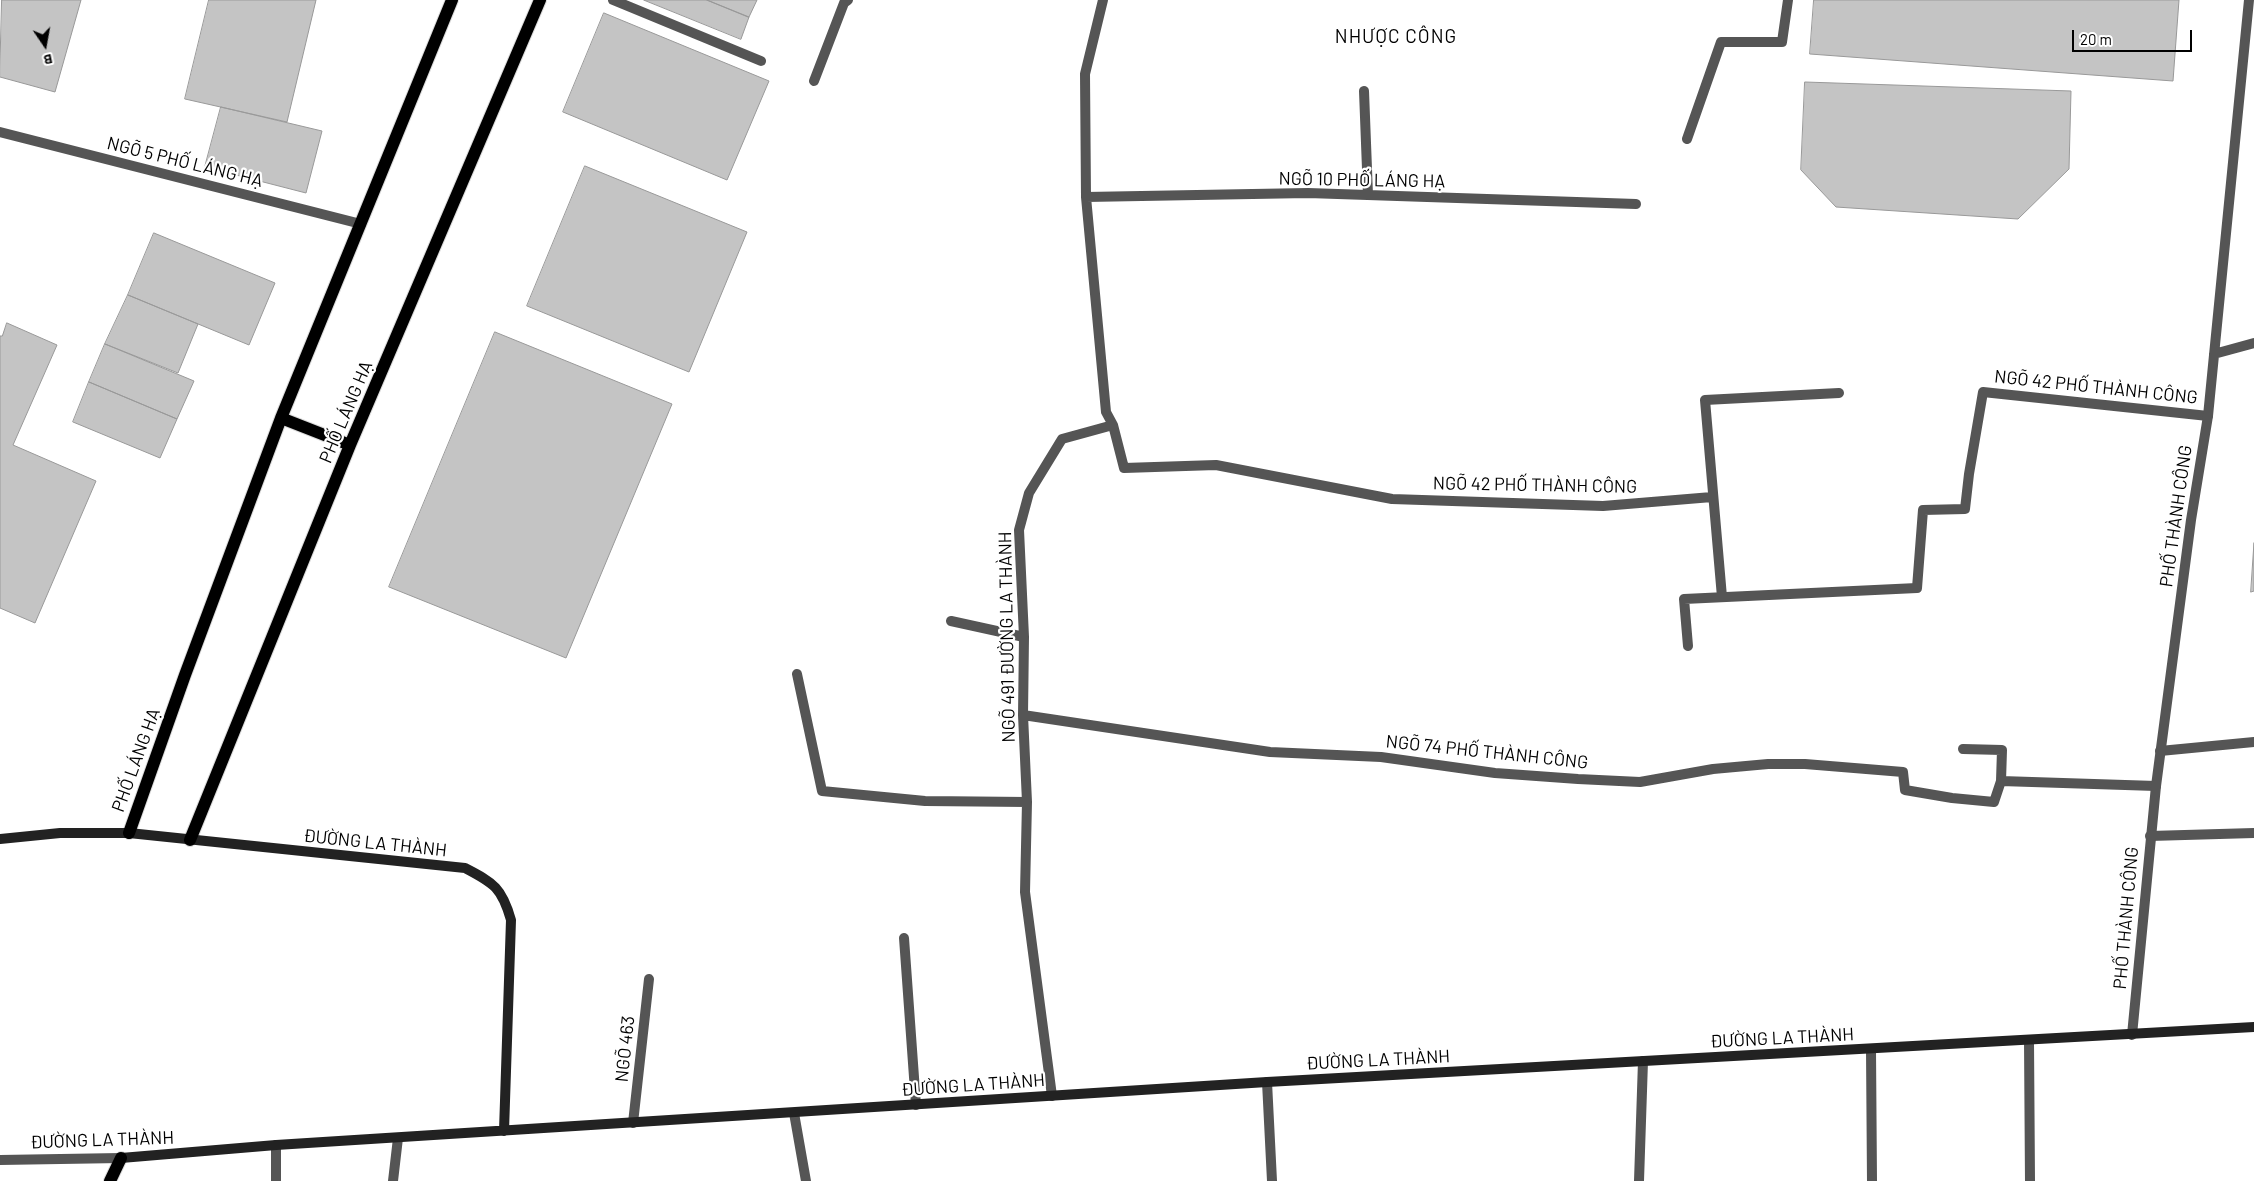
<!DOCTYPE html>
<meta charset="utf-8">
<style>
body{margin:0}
#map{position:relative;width:2254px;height:1181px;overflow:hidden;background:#fff;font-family:Barlow,sans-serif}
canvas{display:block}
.north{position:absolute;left:20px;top:20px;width:50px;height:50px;-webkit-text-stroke:4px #fff;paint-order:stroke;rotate:168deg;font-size:14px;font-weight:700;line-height:20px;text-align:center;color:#000}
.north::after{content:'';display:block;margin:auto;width:18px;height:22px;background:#000;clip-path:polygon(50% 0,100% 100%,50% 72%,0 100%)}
.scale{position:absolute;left:2072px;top:30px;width:120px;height:22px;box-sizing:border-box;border:2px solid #000;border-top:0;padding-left:6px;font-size:15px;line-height:18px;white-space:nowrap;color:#000;-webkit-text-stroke:4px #fff;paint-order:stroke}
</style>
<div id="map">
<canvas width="2254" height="1181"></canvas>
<div class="north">B</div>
<div class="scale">20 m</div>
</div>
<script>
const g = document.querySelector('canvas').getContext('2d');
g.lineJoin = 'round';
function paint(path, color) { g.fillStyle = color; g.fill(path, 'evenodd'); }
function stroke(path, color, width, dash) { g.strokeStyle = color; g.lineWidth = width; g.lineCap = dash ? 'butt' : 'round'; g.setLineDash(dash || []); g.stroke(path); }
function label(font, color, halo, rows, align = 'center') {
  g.font = font + ' Barlow,sans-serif'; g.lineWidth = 4.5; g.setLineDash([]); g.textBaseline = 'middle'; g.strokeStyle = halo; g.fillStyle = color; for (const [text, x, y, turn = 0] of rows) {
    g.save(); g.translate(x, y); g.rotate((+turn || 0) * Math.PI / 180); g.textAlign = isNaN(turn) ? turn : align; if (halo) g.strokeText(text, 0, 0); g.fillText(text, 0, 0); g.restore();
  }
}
const building = new Path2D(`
 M 2,0 L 81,0 L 55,92 L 0,77 Z
 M 209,0 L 316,0 L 287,122 L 185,99 Z
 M 644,0 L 707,0 L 749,17 L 741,39 Z
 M 707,0 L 757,0 L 749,17 Z
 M 1814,0 L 2179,0 L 2173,81 L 1810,54 Z
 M 604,13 L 769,81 L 727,180 L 563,112 Z
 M 1805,82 L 2071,91 L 2069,169 L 2018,219 L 1836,207 L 1801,170 Z
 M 221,107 L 322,131 L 306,193 L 205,167 Z
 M 585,166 L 747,232 L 689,372 L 527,306 Z
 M 154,233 L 275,283 L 249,345 L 128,295 Z
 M 128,295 L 198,324 L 178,373 L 105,344 Z
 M 7,323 L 57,345 L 13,445 L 96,481 L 35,623 L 0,608 L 0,336 L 2,336 Z
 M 495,332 L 672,404 L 566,658 L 389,587 Z
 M 105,344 L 194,381 L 177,419 L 89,382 Z
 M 89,382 L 177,419 L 160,458 L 73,422 Z
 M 2254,543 L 2254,591 L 2251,592 Z`);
const service = new Path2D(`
 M 613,0 L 761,61
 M 814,81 L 844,3 L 848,0
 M 1364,91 L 1368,195
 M 0,132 L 361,224
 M 1687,139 L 1721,42 L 1782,42 L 1788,0
 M 1086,197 L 1308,193 L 1636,204
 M 1113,425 L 1124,468 L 1216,465 L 1392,499 L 1603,506 L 1712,497
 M 1722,597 L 1705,400 L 1839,393
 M 951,621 L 1024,637
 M 1688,646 L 1684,599 L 1917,588 L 1923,510 L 1965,509 L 1969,474 L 1983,392 L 2208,416
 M 797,674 L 822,791 L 925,801 L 1027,802
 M 1023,715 L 1270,752 L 1381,757 L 1495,773 L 1578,779 L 1640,782 L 1713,769 L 1768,764 L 1805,764 L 1903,772 L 1905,790 L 1952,798 L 1994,802 L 2001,781 L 2156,786
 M 1963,749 L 2002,750 L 2001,781
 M 2160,751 L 2254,742
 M 904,938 L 916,1105
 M 2029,1041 L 2030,1181
 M 1871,1050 L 1872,1181
 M 1267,1082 L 1272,1181
 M 1052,1096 L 1025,892 L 1027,802 L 1023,715 L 1024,637 L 1019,530 L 1029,493 L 1062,439 L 1113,425 L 1106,412 L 1086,197 L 1085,74 L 1103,0
 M 794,1113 L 806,1181
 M 633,1123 L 649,979
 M 276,1181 L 276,1145
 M 393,1181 L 398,1138
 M 1639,1181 L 1643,1061`);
const minor = new Path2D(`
 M 2214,354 L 2254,343
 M 2132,1035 L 2156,786 L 2191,520 L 2208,416 L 2249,0`);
const tertiary = new Path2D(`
 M 2150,836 L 2254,833
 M 0,1160 L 121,1158`);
const secondary = new Path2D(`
 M 0,839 L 60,833 L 129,833 L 465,868 C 494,883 502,888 511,920 L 504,1131
 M 121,1158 L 276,1145 L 1267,1082 L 2254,1027`);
const primary = new Path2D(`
 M 281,418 L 350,445
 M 129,833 L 185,675 L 281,418 L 452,0
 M 190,840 L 350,445 L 540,0
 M 110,1181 L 121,1158`);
const streetNames = [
 ["NGÕ 5 PHỐ LÁNG HẠ",185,162,14],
 ["NGÕ 10 PHỐ LÁNG HẠ",1362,180,1],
 ["NGÕ 42 PHỐ THÀNH CÔNG",2096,387,6],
 ["PHỐ LÁNG HẠ",346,412,-67],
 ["NGÕ 42 PHỐ THÀNH CÔNG",1535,485,1],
 ["PHỐ THÀNH CÔNG",2176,516,-82],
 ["NGÕ 491 ĐƯỜNG LA THÀNH",1007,637,-91],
 ["NGÕ 74 PHỐ THÀNH CÔNG",1487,752,6],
 ["PHỐ LÁNG HẠ",136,760,-70],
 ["ĐƯỜNG LA THÀNH",375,843,6],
 ["PHỐ THÀNH CÔNG",2126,918,-85],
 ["ĐƯỜNG LA THÀNH",1782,1038,-3],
 ["NGÕ 463",625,1049,-84],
 ["ĐƯỜNG LA THÀNH",1378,1060,-3],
 ["ĐƯỜNG LA THÀNH",973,1085,-4],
 ["ĐƯỜNG LA THÀNH",102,1140,-2]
];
const neighbourhoodNames = [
 ["NHƯỢC CÔNG",1396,37]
];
paint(building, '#c4c4c4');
stroke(building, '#999', 1);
stroke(primary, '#dbdbdb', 14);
stroke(service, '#555', 10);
stroke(minor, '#555', 10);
stroke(tertiary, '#555', 10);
stroke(secondary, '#222', 10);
stroke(primary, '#000', 12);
label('18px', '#000', '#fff', streetNames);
g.letterSpacing = '1px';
label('19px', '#000', '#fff', neighbourhoodNames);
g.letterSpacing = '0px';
</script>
